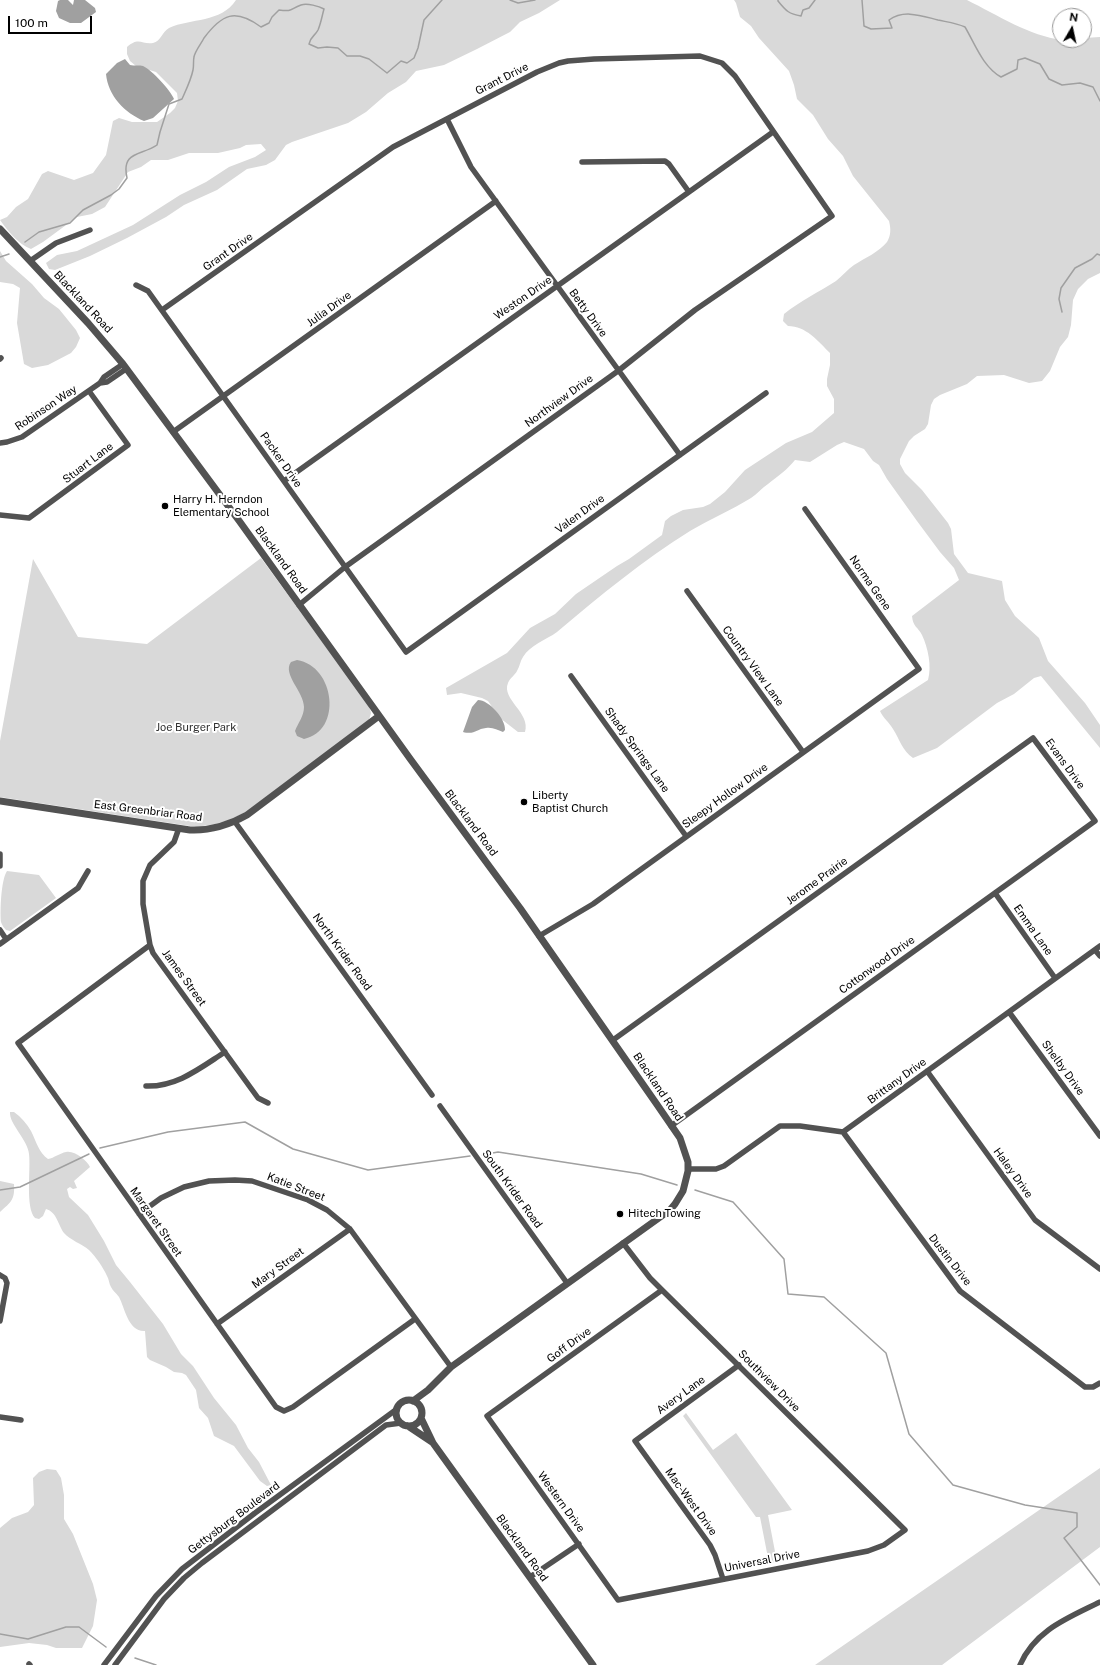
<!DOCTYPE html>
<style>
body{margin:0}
#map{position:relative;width:1100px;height:1665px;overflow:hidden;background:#fff;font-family:"Public Sans",sans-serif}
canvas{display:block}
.north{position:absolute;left:1052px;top:8px;width:40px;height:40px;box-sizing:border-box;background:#fff;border:1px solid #999;border-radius:50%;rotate:9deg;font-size:11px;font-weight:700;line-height:16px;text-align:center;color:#000}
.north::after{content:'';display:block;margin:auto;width:14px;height:18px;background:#000;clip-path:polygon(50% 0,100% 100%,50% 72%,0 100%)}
.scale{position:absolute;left:8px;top:16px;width:84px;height:18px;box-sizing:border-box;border:2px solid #000;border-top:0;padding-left:5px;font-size:12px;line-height:14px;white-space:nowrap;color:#000;-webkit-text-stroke:3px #fff;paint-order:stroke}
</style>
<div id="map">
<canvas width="1100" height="1665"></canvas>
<div class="north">N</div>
<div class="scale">100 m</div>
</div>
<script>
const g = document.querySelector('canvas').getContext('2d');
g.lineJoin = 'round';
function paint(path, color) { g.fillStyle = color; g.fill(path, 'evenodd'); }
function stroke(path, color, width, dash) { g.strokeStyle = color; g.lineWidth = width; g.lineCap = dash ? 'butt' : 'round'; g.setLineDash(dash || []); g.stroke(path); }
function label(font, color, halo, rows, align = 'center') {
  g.font = font + ' "Public Sans",sans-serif'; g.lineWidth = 4; g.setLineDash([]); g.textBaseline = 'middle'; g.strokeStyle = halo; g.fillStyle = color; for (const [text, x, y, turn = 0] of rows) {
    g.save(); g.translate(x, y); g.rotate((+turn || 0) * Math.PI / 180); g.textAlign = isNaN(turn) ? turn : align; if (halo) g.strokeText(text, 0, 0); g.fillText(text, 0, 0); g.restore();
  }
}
const green = new Path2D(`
 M 236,0 L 560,0 L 539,13 L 520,22 L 510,32 L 477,49 L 444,65 L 416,71 L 406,82 L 388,93 L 366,112 L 348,123 L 292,142 L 286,145 L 275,160 L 266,165 L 247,169 L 217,190 L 184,205 L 166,217 L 127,238 L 90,256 L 55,270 L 49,269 L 46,263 L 57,255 L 77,251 L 133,225 L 180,195 L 206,182 L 229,167 L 255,157 L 266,150 L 261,144 L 246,145 L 240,148 L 218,153 L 189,153 L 168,160 L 151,160 L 141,167 L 128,172 L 105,207 L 92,214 L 77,217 L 43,242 L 31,249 C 18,244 8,231 0,220 L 7,217 L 16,207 L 28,199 L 42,174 L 48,171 L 74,180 L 93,173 L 106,155 L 113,121 L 119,118 L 132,122 L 157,122 L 170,113 L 175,108 L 178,101 L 177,93 L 156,72 L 136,66 L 130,61 L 127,54 L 127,47 C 139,36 142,45 153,43 C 161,41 162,32 169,28 C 191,18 221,23 236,0 Z
 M 734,0 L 967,0 C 997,15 1030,36 1062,40 C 1069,41 1077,40 1084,40 L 1084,38 L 1100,37 L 1100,273 L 1088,279 L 1078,289 L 1073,300 L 1071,325 L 1068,337 L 1060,347 L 1050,371 L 1042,381 L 1029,383 L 1004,375 L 977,376 L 967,384 L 940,395 L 934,399 L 931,405 L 928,424 L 925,429 L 914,436 L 909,441 L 900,459 L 900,464 L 905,473 L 922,490 L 948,523 L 951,529 L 954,554 L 968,573 L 1002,581 L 1005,600 L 1015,616 L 1039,638 L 1048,661 L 1085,703 L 1100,725 L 1100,748 L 1041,676 L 1034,678 L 1014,694 L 997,703 L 937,748 L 913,758 C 902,750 900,740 893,729 C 889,722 883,718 880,711 L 928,680 C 932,666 928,648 922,635 C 918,627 913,627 912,616 L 959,580 L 954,568 L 940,552 L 917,521 L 887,479 L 879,465 L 873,461 L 864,449 L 844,442 L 837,445 L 810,462 L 795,460 C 787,470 778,476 768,484 C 762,488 757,494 751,498 C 732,510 710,519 690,531 C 643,560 600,596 557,632 C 546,640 530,645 523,657 C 520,661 520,666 517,671 C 515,675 510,678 508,683 C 501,699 531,713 525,732 L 518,732 L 500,718 L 488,701 L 482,698 L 461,693 L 447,695 L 446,688 L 507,653 L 530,628 L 555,614 L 576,594 L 617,566 L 629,559 L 662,535 L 665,521 L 671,516 L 683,510 L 703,507 L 710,504 L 725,492 L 745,470 L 786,443 L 812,432 L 834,413 L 834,399 L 827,386 L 827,379 L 830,365 L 830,353 C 818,341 806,326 788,326 L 783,321 L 784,314 C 800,301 819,292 836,281 C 842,276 848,269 854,265 C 865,258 879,252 887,242 C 891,235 891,229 889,221 L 853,176 L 843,156 L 828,139 L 813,115 L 797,99 L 794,85 L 789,71 L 759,38 L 751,26 L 740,17 L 736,3 Z
 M 0,251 L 6,261 L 32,284 L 44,298 L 59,309 L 76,330 L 80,338 L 76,347 L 71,353 L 48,365 L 32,368 L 24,364 L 17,323 L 20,288 L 13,284 L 0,282 Z
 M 261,558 L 369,706 L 371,713 L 369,720 L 246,812 C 226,822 212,827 190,826 L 0,797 L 0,741 L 33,559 L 78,637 L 147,644 Z
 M 7,871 L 39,875 L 56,898 L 10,931 L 6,930 C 4,928 2,925 1,922 C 0,911 1,880 7,871 Z
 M 10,1112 L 14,1112 C 21,1117 27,1124 31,1131 C 36,1141 39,1153 48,1159 C 54,1158 60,1153 66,1152 C 74,1150 87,1160 90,1167 L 74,1181 L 77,1188 L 73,1189 L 70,1187 L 67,1189 L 69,1197 L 88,1215 L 104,1241 L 116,1265 L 130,1282 L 163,1324 L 181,1354 L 193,1366 L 214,1398 L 236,1425 L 248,1448 L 259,1462 L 271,1485 L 267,1486 L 260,1481 L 234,1446 L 214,1436 L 208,1418 L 199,1408 L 196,1390 L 186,1375 L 182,1373 L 174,1372 L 166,1367 L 150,1360 L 147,1357 L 145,1331 C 128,1332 125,1308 119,1297 C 116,1293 113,1291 111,1287 C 109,1284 109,1279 107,1276 C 103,1267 96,1257 89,1250 C 82,1244 70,1240 64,1233 C 58,1225 57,1212 46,1209 L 43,1216 L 39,1219 L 35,1218 C 25,1207 31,1170 29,1154 C 28,1140 9,1124 10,1112 Z
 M 0,1181 L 14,1184 C 15,1200 11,1202 0,1212 Z
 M 686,1413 L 713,1450 L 736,1433 L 792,1510 L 768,1515 L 777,1562 L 769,1563 L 760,1517 L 756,1517 L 683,1416 Z
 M 1100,1468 L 1100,1547 L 942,1665 L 815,1665 Z
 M 47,1469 L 56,1470 L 61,1478 L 64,1495 L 64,1519 L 73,1534 L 93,1584 L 97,1600 L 93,1626 L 82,1648 L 56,1648 L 47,1645 L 29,1643 L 0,1647 L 0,1528 L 12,1518 L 28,1512 L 34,1505 L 33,1478 L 39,1472 Z`);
const water = new Path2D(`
 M 60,0 L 68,0 L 73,5 L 74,0 L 85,0 L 95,8 L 96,12 L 81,23 L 70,23 L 59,18 L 56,11 L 58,1 Z
 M 125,59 L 130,65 C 134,66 140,65 143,66 C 152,70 171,91 174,99 L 153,118 L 144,121 C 125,113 108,96 106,74 L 117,63 Z
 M 297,660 C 335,666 343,731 304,739 L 297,736 L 295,731 C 298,723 304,716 304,707 C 304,692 282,674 291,662 Z
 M 478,700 C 489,700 506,719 505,730 L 503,732 C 497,730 493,727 486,728 C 476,729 475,735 463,732 L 472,707 Z`);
const stream = new Path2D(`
 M 510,0 L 518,3 L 535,0
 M 778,0 L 778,1 C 786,11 789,14 801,16 L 803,10 L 809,8 L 815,0
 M 862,0 L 864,26 L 871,29 L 892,28 L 889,20 C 904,9 922,16 938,20 C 947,22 956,23 965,27 C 975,44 983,67 1001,77 L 1017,69 L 1018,60 L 1025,58 L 1040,64 L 1049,79 L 1062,85 L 1080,83 L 1093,87 L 1100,101
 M 25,242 L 39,232 L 70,223 L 83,210 L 111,195 L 119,189 L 127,178 C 121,151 141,156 157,145 L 160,132 L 169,104 L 182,99 C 186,90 191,80 193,70 C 194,66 193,61 194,57 C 195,51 201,44 204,38 C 222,14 235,8 261,27 L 269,23 L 272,17 L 279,10 C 293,12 290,9 301,5 C 307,3 319,6 324,9 C 322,16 321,23 318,30 C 315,36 310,37 309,44 L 318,48 L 327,47 L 338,48 L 347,56 L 360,56 L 369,59 L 387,73 L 401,61 L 407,63 L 414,58 L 418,48 L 424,20 L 442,0
 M 0,257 L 9,254
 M 1062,312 L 1059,299 L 1061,288 L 1075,268 L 1092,259 L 1097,254 L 1100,255
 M 100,1148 L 168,1132 L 245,1122 L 293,1149 L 368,1170 L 470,1156
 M 482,1155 L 498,1152 L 641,1174 L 677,1185
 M 0,1190 L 20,1187 L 89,1154
 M 695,1190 L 733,1202 L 784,1259 L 788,1294 L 824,1297 L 886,1353 L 909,1434 L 953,1485 L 1025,1505 L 1077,1513 L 1077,1527 L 1064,1538 L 1100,1585
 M 0,1634 L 28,1639 L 66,1627 L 79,1627 L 106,1647
 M 135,1658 L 156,1665`);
const minor = new Path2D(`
 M 447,119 L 471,167 L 680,455
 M 582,162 L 665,161 L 669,164 L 689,192
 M 30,261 L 56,243 L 90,230
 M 136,285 L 148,291 L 406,652 L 766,393
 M 162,310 L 393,147 L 537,72 L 559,63 L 568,61 L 594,59 L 700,56 L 722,63 L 735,76 L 832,216 L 695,310 L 618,371 L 345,567 L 299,605
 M 0,359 L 1,358
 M 100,383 L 107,382 L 126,369
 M 173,432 L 496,201
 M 0,443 L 7,442 L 22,437 L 100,383 L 104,377 L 123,364
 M 284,481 L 773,132
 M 0,515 L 29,518 L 128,445 L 89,391
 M 687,591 L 803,752
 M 571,676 L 686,836
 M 235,822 L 432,1095
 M 179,828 L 174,842 L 150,865 L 143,881 L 143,904 L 150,945 L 153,953 L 258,1098 L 268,1103
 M 0,854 L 0,866
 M 995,893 L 1055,978
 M 0,930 L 6,939
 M 539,936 L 593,904 L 919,669 L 805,509
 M 0,944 L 78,888 L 88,871
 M 150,945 L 18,1043 L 276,1407 L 284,1411 L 293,1407 L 415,1319
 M 1095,950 L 1100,956
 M 1009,1012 L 1100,1136
 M 613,1040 L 1033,738 L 1095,821 L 671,1126
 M 927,1071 L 1035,1220 L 1100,1269
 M 146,1086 C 177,1087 200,1068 225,1052
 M 440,1106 L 567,1283
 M 843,1132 L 960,1291 L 1085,1387 L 1093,1387 L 1100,1383
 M 688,1169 L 716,1169 L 724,1166 L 780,1126 L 800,1126 L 843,1132 L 1100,946
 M 139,1214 L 161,1198 L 184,1187 L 209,1181 L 235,1180 L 252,1181 L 308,1200 L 327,1210 L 350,1229 L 451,1367
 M 623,1243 L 650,1278 L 662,1290 L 905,1530 L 884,1545 L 868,1551 L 618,1600 L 487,1416 L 662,1290
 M 0,1275 L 5,1278 L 7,1283 L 0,1321
 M 217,1324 L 350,1229
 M 0,1417 L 21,1420
 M 530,1577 L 579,1544
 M 723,1579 L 715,1555 L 710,1545 L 635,1441 L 739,1365
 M 29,1664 L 30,1665
 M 104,1665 L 156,1596 L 182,1569 L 255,1513 L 397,1409
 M 115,1665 L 164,1599 L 184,1578 L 202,1563 L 386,1425 L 401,1423
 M 1020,1665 C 1035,1630 1068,1618 1100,1602`);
const tertiary = new Path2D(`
 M 0,229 L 88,323 L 123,364 L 240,522 L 411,760 L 520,908 L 658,1106 L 680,1138 L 688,1162 L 688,1171 L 683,1191 L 675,1204 L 670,1210 L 451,1367 L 428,1390 L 413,1401
 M 0,801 L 190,830 C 211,831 229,825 247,815 L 379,716
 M396 1413a13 13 0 1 1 26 0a13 13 0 1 1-26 0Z
 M 421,1418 L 433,1443 L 593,1665
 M 408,1426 L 432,1442`);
const markers = [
 [165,506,4,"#000"],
 [524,802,4,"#000"],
 [620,1214,4,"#000"]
];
const streetNames = [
 ["Grant Drive",502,79,-27],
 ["Grant Drive",228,252,-35],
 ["Weston Drive",523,298,-35],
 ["Blackland Road",83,302,47],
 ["Julia Drive",329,309,-36],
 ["Betty Drive",588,313,54],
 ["Northview Drive",559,401,-36],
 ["Robinson Way",46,408,-34],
 ["Packer Drive",281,460,55],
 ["Stuart Lane",88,463,-37],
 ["Valen Drive",580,514,-36],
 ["Blackland Road",281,560,54],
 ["Norma Gene",870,583,55],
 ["Country View Lane",753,666,54],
 ["Shady Springs Lane",637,750,54],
 ["Evans Drive",1065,764,54],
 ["Sleepy Hollow Drive",725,796,-36],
 ["East Greenbriar Road",148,811,7],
 ["Blackland Road",471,823,53],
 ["Jerome Prairie",817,881,-36],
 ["Emma Lane",1033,930,55],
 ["North Krider Road",342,952,54],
 ["Cottonwood Drive",877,965,-36],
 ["James Street",184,978,54],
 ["Shelby Drive",1063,1068,54],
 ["Brittany Drive",897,1081,-36],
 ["Blackland Road",658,1087,56],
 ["Haley Drive",1013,1173,54],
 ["Katie Street",296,1187,21],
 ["South Krider Road",512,1189,54],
 ["Margaret Street",156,1222,55],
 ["Dustin Drive",950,1260,52],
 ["Mary Street",278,1268,-36],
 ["Goff Drive",569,1345,-36],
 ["Southview Drive",769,1381,45],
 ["Avery Lane",681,1395,-36],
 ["Western Drive",561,1502,54],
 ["Mac-West Drive",691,1502,54],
 ["Gettysburg Boulevard",234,1518,-37],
 ["Blackland Road",522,1548,54],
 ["Universal Drive",762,1561,-11]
];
const poiNames = [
 ["Harry H. Herndon",173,500],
 ["Elementary School",173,513],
 ["Liberty",532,796],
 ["Baptist Church",532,809],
 ["Hitech Towing",628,1214]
];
const parkNames = [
 ["Joe Burger Park",196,728]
];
paint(green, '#d9d9d9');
paint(water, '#a0a0a0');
stroke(stream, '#a0a0a0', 1.5);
stroke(minor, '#525252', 5.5);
stroke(tertiary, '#525252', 7);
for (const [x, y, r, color] of markers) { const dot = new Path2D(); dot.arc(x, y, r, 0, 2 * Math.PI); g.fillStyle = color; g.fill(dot); stroke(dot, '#fff', 1.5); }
label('11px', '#000', '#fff', streetNames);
label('11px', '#000', '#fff', poiNames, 'left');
label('11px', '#303030', '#fff', parkNames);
</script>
